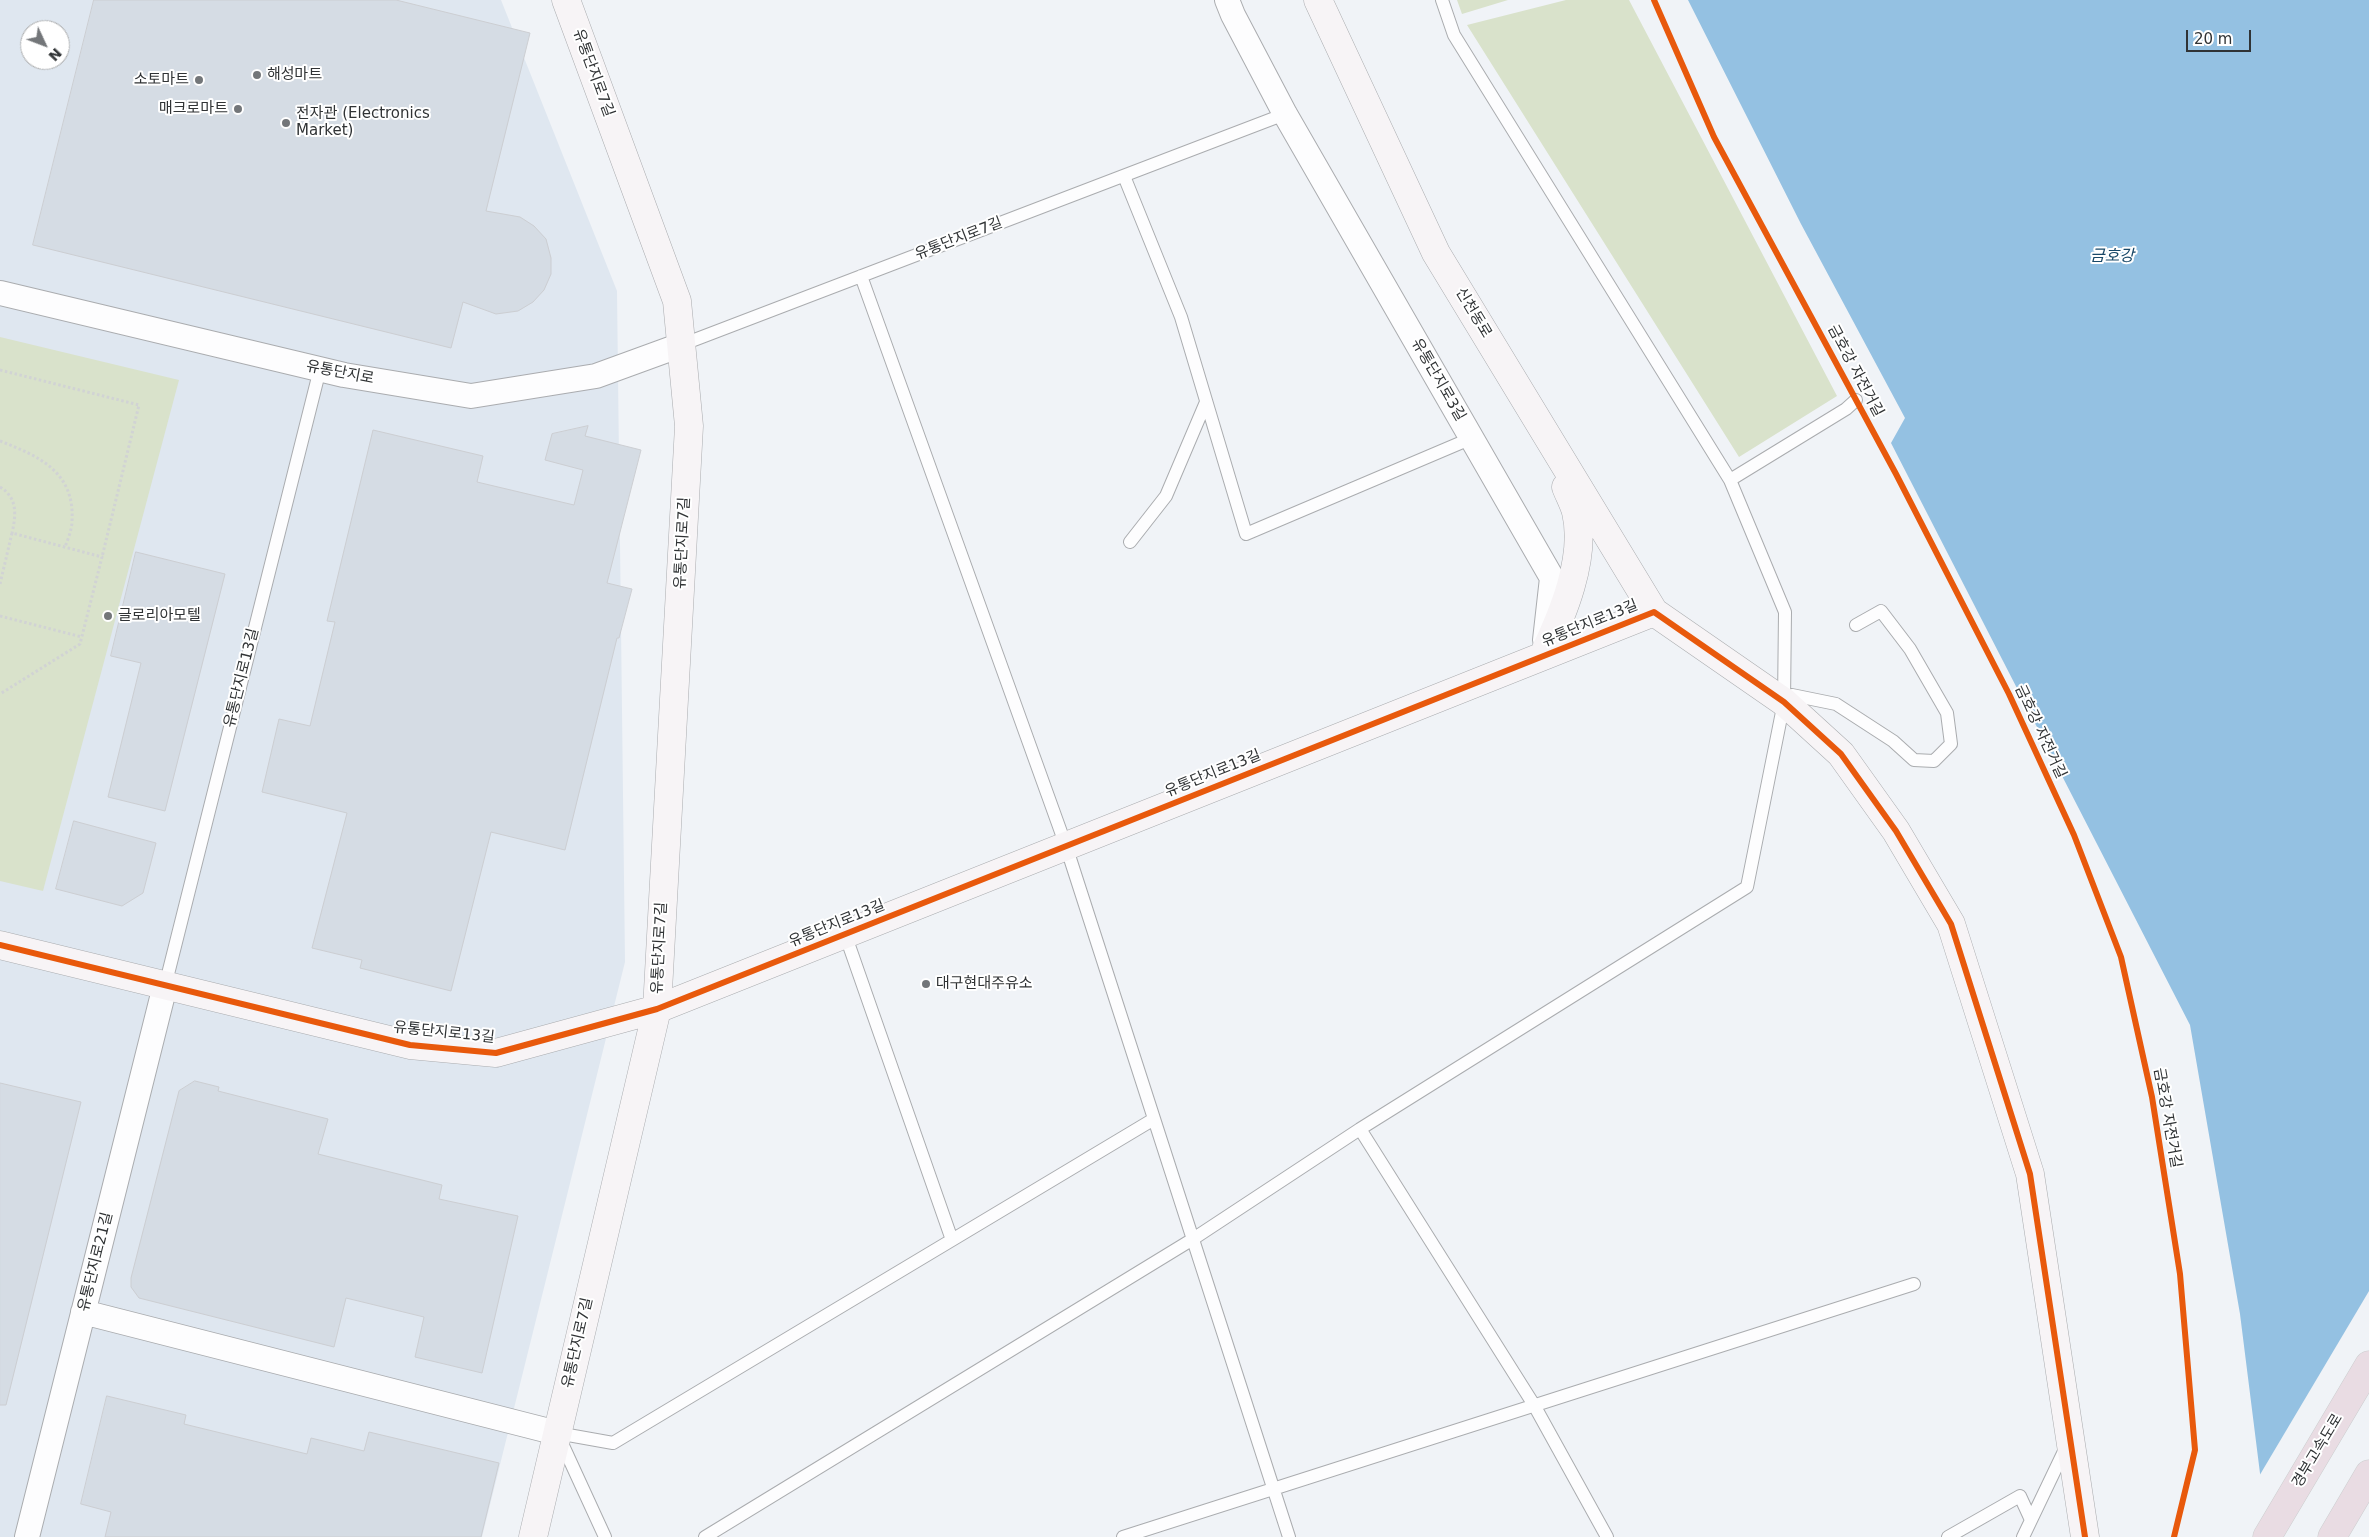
<!DOCTYPE html>
<meta charset="utf-8">
<style>
body{margin:0}
#map{position:relative;width:2369px;height:1537px;overflow:hidden;background:#f0f3f7;font-family:"DejaVu Sans",sans-serif}
canvas{display:block}
.north{position:absolute;left:20px;top:20px;width:50px;height:50px;box-sizing:border-box;background:#fff;border:1px solid #acadae;border-radius:50%;rotate:133deg;font-size:14px;font-weight:700;line-height:20px;text-align:center;color:#303335}
.north::after{content:'';display:block;margin:auto;width:18px;height:22px;background:#737679;clip-path:polygon(50% 0,100% 100%,50% 72%,0 100%)}
.scale{position:absolute;left:2186px;top:30px;width:65px;height:22px;box-sizing:border-box;border:2px solid #303335;border-top:0;padding-left:6px;font-size:15px;line-height:18px;white-space:nowrap;color:#303335;-webkit-text-stroke:4px #fff;paint-order:stroke}
</style>
<div id="map">
<canvas width="2369" height="1537"></canvas>
<div class="north">N</div>
<div class="scale">20 m</div>
</div>
<script>
const g = document.querySelector('canvas').getContext('2d');
g.lineJoin = 'round';
function paint(path, color) { g.fillStyle = color; g.fill(path, 'evenodd'); }
function stroke(path, color, width, dash) { g.strokeStyle = color; g.lineWidth = width; g.lineCap = dash ? 'butt' : 'round'; g.setLineDash(dash || []); g.stroke(path); }
function label(font, color, halo, rows, align = 'center') {
  g.font = font + ' "DejaVu Sans","Noto Sans KR",sans-serif'; g.lineWidth = 4; g.setLineDash([]); g.textBaseline = 'middle'; g.strokeStyle = halo; g.fillStyle = color; for (const [text, x, y, turn = 0] of rows) {
    g.save(); g.translate(x, y); g.rotate((+turn || 0) * Math.PI / 180); g.textAlign = isNaN(turn) ? turn : align; if (halo) g.strokeText(text, 0, 0); g.fillText(text, 0, 0); g.restore();
  }
}
const built = new Path2D(`
 M 0,0 L 501,0 L 617,291 L 625,962 L 482,1537 L 0,1537 ZM 30,30 L 60,30 L 60,60 L 30,60 Z`);
const green = new Path2D(`
 M 1457,0 L 1508,0 L 1462,14 Z
 M 1566,0 L 1629,0 L 1837,396 L 1739,457 L 1467,25 Z
 M 0,337 L 179,380 L 43,891 L 0,881 Z`);
const water = new Path2D(`
 M 1688,0 L 2369,0 L 2369,1537 L 2268,1537 L 2240,1314 L 2190,1025 L 1891,443 L 1905,418 L 1801,224 Z`);
const pier = new Path2D(`
 M 2369,1291 L 2369,1537 L 2266,1537 L 2258,1478 Z`);
const building = new Path2D(`
 M 94,0 L 396,0 L 530,33 L 486,211 L 520,217 L 534,226 L 546,239 L 551,258 L 551,274 L 544,290 L 533,302 L 518,311 L 496,314 L 463,302 L 451,348 L 33,245 Z
 M 588,426 L 585,436 L 641,450 L 607,583 L 632,589 L 619,638 L 617,638 L 565,850 L 491,832 L 451,991 L 360,968 L 362,960 L 312,948 L 347,813 L 262,792 L 279,719 L 310,726 L 335,622 L 327,621 L 373,430 L 483,456 L 477,482 L 574,505 L 583,470 L 545,460 L 552,434 Z
 M 136,552 L 225,574 L 165,811 L 108,797 L 141,663 L 111,656 Z
 M 74,821 L 156,843 L 143,893 L 122,906 L 56,889 Z
 M 195,1081 L 219,1087 L 218,1091 L 328,1119 L 318,1154 L 442,1185 L 439,1199 L 518,1216 L 482,1373 L 415,1357 L 424,1317 L 346,1298 L 334,1347 L 139,1298 L 131,1287 L 131,1278 L 179,1091 Z
 M 0,1083 L 81,1102 L 6,1405 L 0,1405 Z
 M 107,1396 L 186,1415 L 184,1424 L 307,1454 L 311,1438 L 364,1451 L 369,1432 L 499,1463 L 481,1537 L 105,1537 L 111,1512 L 81,1504 Z`);
const path = new Path2D(`
 M 0,370 L 139,405 L 102,557
 M 0,441 C 39,456 75,472 72,521 C 72,529 68,539 65,547
 M 0,487 C 18,498 16,515 12,533
 M 0,584 L 12,533 L 102,557 L 80,644 L 0,694
 M 0,616 L 82,637`);
const lane = new Path2D(`
 M 1442,0 L 1454,35 L 1730,480
 M 1124,176 L 1181,317 L 1246,534 L 1472,438
 M 861,276 L 1066,846 L 1289,1537
 M 681,345 L 1285,114
 M 1130,542 L 1166,496 L 1206,402
 M 1784,702 L 1792,695 L 1836,704 L 1893,741 L 1914,760 L 1934,761 L 1951,744 L 1947,713 L 1910,649 L 1881,611 L 1856,625
 M 845,934 L 952,1240
 M 165,986 L 320,369
 M 1360,1129 L 1534,1405 L 1607,1537
 M 557,1433 L 613,1443 L 1154,1119
 M 560,1439 L 605,1537
 M 705,1537 L 1193,1239 L 1360,1129 L 1747,887 L 1784,702 L 1785,612 L 1730,480 L 1846,409 L 1856,400
 M 1123,1537 L 1914,1284
 M 1948,1537 L 2020,1496 L 2031,1520
 M 2023,1537 L 2067,1445`);
const street = new Path2D(`
 M 1227,0 L 1233,15 L 1285,114 L 1552,578 L 1545,640
 M 0,293 L 344,375 L 471,396 L 596,376 L 681,345
 M 83,1312 L 557,1433
 M 27,1537 L 165,986`);
const secondary = new Path2D(`
 M 1318,0 L 1436,253 L 1654,612 L 1784,702 L 1841,754 L 1896,831 L 1951,924 L 2030,1174 L 2085,1537
 M 1543,656 C 1562,616 1587,558 1576,512 C 1574,504 1569,495 1566,487
 M 0,945 L 410,1045 L 496,1053 L 657,1009 L 1654,612
 M 533,1537 L 657,1009 L 689,426 L 677,301 L 566,0`);
const highway = new Path2D(`
 M 2267,1537 L 2369,1365
 M 2332,1537 L 2369,1474`);
const cycleway = new Path2D(`
 M 1654,0 L 1714,137 L 1896,474 L 2009,694 L 2074,835 L 2121,957 L 2152,1097 L 2180,1274 L 2195,1450 L 2174,1537
 M 0,945 L 410,1045 L 496,1053 L 657,1009 L 1654,612 L 1784,702 L 1841,754 L 1896,831 L 1951,924 L 2030,1174 L 2085,1537`);
const markers = [
 [257,75,5,"#737679"],
 [199,80,5,"#737679"],
 [238,109,5,"#737679"],
 [286,123,5,"#737679"],
 [108,616,5,"#737679"],
 [926,984,5,"#737679"]
];
const streetNames = [
 ["유통단지로7길",593,73,70],
 ["유통단지로7길",959,239,-21],
 ["신천동로",1473,313,59],
 ["금호강 자전거길",1855,371,62],
 ["유통단지로",340,373,11],
 ["유통단지로3길",1438,380,60],
 ["유통단지로7길",683,543,-87],
 ["유통단지로13길",1590,624,-22],
 ["유통단지로13길",242,678,-76],
 ["금호강 자전거길",2040,732,65],
 ["유통단지로13길",1213,774,-22],
 ["유통단지로13길",837,924,-22],
 ["유통단지로7길",660,948,-87],
 ["유통단지로13길",444,1033,6],
 ["금호강 자전거길",2167,1118,80],
 ["유통단지로21길",96,1262,-76],
 ["유통단지로7길",578,1343,-77],
 ["경부고속도로",2318,1451,-59]
];
const poiNames = [
 ["해성마트",267,75],
 ["소토마트",189,80,"right"],
 ["매크로마트",228,109,"right"],
 ["전자관 (Electronics",296,114],
 ["Market)",296,131],
 ["글로리아모텔",118,616],
 ["대구현대주유소",936,984]
];
const waterNames = [
 ["금호강",2112,257]
];
paint(built, '#dfe7f0');
paint(green, '#d9e2cb');
paint(water, '#94c1e2');
paint(pier, '#f0f3f7');
paint(building, '#d5dce4');
stroke(building, '#ccced2', 1);
stroke(lane, '#aaacaf', 14);
stroke(street, '#aaacaf', 26);
stroke(secondary, '#aaacaf', 29);
stroke(highway, '#cccecf', 29);
stroke(path, '#d1d3d4', 3, [2.5, 2.5]);
stroke(lane, '#fdfdfe', 12);
stroke(street, '#fdfdfe', 24);
stroke(secondary, '#f7f4f6', 28);
stroke(highway, '#e9dce3', 28);
stroke(cycleway, '#e8590c', 6);
for (const [x, y, r, color] of markers) { const dot = new Path2D(); dot.arc(x, y, r, 0, 2 * Math.PI); g.fillStyle = color; g.fill(dot); stroke(dot, '#fff', 2); }
label('15px', '#303335', '#fff', streetNames);
label('15px', '#303335', '#fff', poiNames, 'left');
label('italic 16px', '#184868', '#fff', waterNames);
</script>
